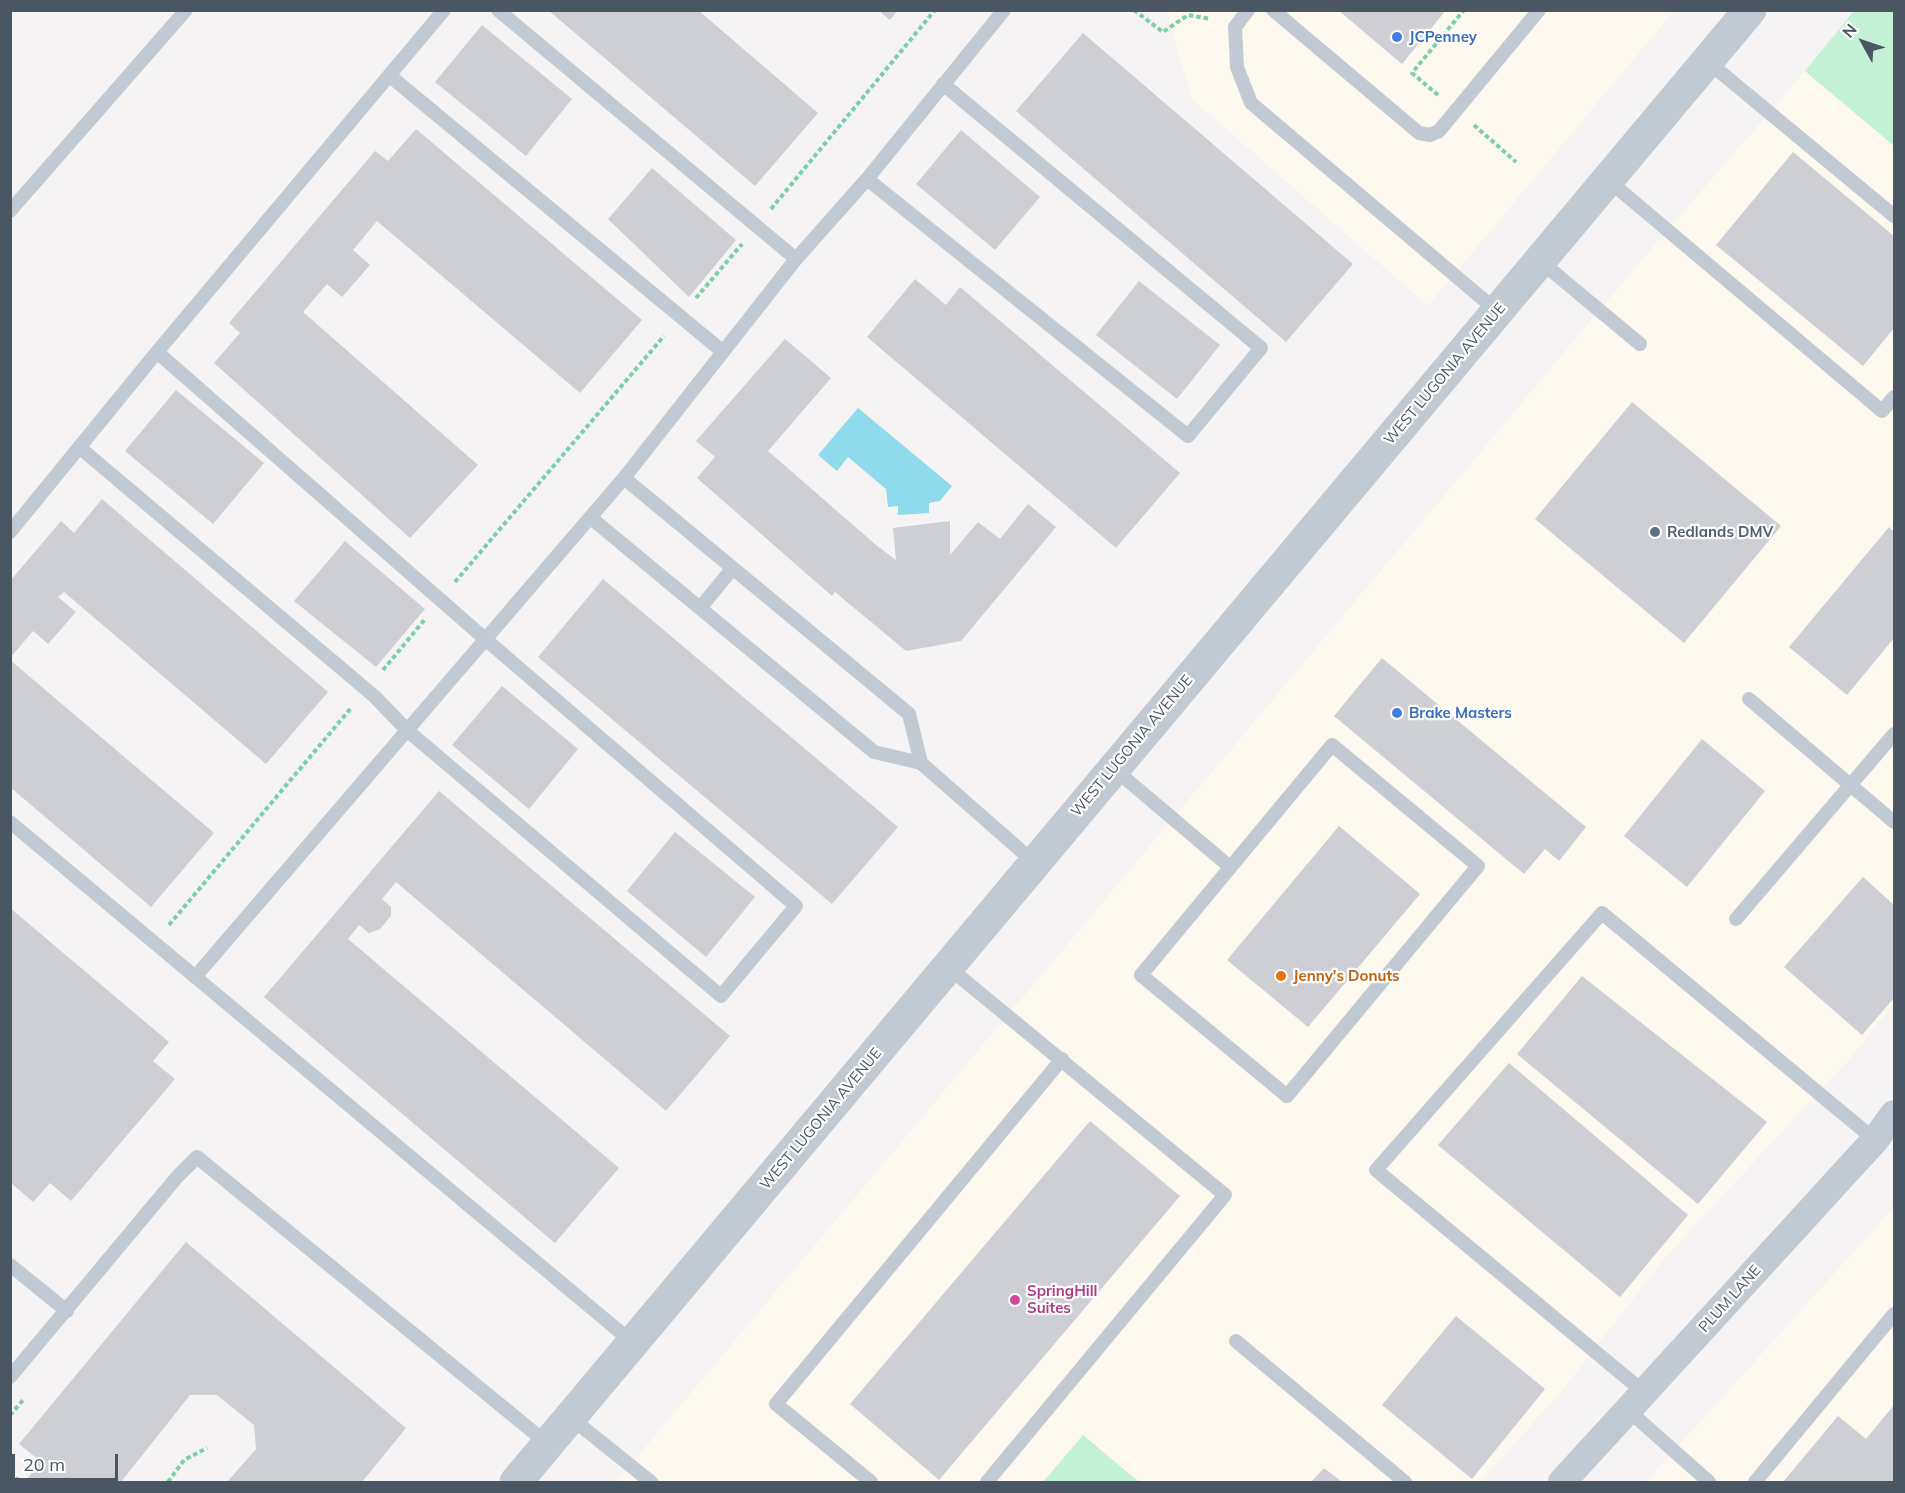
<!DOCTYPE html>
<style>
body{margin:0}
#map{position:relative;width:1905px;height:1493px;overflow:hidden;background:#f5f3f3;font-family:Mulish,sans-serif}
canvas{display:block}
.frame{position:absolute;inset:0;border:12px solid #4a5661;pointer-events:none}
.north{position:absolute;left:1833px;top:12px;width:60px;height:60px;-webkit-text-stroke:4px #fff;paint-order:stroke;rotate:310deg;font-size:16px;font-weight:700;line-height:24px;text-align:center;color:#4a5661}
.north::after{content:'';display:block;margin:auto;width:21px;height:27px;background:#4a5661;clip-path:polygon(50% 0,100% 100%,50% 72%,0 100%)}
.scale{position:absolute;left:12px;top:1454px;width:106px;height:27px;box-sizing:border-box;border:3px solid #4a5661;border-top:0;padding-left:8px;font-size:18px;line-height:21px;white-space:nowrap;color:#4a5661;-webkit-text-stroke:4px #fff;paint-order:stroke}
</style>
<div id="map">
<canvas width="1905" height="1493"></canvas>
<div class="frame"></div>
<div class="north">N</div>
<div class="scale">20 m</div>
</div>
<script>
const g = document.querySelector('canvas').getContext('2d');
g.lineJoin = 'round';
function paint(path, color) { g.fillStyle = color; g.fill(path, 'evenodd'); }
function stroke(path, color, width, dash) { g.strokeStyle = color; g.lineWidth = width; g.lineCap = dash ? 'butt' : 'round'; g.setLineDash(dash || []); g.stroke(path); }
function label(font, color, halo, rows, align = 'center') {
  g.font = font + ' Mulish,sans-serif'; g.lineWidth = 4.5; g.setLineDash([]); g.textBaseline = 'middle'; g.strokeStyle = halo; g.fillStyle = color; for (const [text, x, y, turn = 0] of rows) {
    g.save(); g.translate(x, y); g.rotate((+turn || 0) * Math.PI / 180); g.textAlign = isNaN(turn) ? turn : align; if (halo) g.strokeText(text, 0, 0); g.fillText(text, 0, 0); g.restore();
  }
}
const commercial = new Path2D(`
 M 1166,11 L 1674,11 L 1428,306 L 1192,99 Z
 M 1805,71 L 1894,146 L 1894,1003 L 1856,1052 L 1664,1259 L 1561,1392 L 1480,1482 L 1139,1482 L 1083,1435 L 1043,1482 L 616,1482 L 1645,256 Z
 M 1894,1207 L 1894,1482 L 1646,1482 Z`);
const green = new Path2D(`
 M 1854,11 L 1894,11 L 1894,146 L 1805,71 Z
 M 1083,1435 L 1139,1482 L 1043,1482 Z`);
const water = new Path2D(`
 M 858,408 L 952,486 L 940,501 L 929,503 L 929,513 L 898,515 L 898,506 L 888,507 L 886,489 L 848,457 L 837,471 L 818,455 Z`);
const building = new Path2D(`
 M 548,10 L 698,10 L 818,113 L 755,186 Z
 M 878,10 L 898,10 L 890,20 Z
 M 1338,10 L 1446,10 L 1402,64 Z
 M 482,25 L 572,99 L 526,156 L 435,82 Z
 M 1083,33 L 1353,264 L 1286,342 L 1016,111 Z
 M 416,129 L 642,320 L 580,393 L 377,221 L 353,250 L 370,265 L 342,297 L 327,284 L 303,312 L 478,465 L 410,538 L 214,363 L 240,333 L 229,323 L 375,151 L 388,161 Z
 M 961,130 L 1040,197 L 995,250 L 916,184 Z
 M 1793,152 L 1894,236 L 1894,328 L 1863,366 L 1716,245 Z
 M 652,168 L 736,240 L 689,297 L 608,219 Z
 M 915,279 L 946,305 L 960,287 L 1180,473 L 1116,548 L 867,337 Z
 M 1139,281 L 1220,345 L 1177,399 L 1096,335 Z
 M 785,339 L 831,378 L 768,451 L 876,545 L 896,560 L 893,528 L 950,521 L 950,555 L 978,522 L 1000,539 L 1028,504 L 1056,527 L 961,641 L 906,651 L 835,592 L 832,596 L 697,478 L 715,457 L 696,441 Z
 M 176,390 L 264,463 L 213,524 L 125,451 Z
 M 1632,402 L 1781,526 L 1684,643 L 1535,519 Z
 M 102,499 L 328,692 L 266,764 L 64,592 L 58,597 L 76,612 L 48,644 L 33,631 L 10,658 L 10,581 L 61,521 L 74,533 Z
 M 1889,527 L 1894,532 L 1894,638 L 1847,695 L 1789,647 Z
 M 345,541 L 425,609 L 376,667 L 294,601 Z
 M 603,579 L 898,827 L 832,904 L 538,657 Z
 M 1382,658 L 1586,827 L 1559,861 L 1545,849 L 1524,874 L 1334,716 Z
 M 10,660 L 214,833 L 151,907 L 10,787 Z
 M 502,686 L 578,749 L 529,809 L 452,745 Z
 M 1702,739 L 1765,791 L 1687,887 L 1624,836 Z
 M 439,791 L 730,1036 L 666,1111 L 396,882 L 382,899 L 391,907 L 391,916 L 380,929 L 369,933 L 359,925 L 348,939 L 619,1168 L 555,1243 L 264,997 Z
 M 1339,826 L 1420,894 L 1308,1027 L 1227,960 Z
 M 675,832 L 755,897 L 706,957 L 627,891 Z
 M 1863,877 L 1894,905 L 1894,998 L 1862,1035 L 1784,967 Z
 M 10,908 L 169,1042 L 153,1061 L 175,1079 L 71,1201 L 50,1183 L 33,1202 L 10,1182 Z
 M 1582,976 L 1767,1122 L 1698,1204 L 1517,1054 Z
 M 1509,1063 L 1688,1215 L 1620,1297 L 1438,1145 Z
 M 1090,1121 L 1180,1196 L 939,1480 L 850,1404 Z
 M 186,1242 L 406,1428 L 362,1482 L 227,1482 L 256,1449 L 254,1425 L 217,1395 L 190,1395 L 121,1482 L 33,1482 L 28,1478 L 40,1461 L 19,1444 Z
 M 1456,1316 L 1545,1389 L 1472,1479 L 1382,1405 Z
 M 1894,1405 L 1894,1482 L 1783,1482 L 1838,1416 L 1866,1439 Z
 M 1324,1468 L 1342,1482 L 1311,1482 Z`);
const path = new Path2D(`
 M 1134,10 L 1163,32 L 1188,15 L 1211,19
 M 1438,95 L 1412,73 L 1464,10
 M 1474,125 L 1516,162
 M 771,209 L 935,10
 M 696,298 L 742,244
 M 455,582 L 664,336
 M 383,670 L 426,618
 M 169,925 L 351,708
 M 10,1415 L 24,1399
 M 10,1473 L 21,1482
 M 168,1482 L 184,1460 L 207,1448`);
const service = new Path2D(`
 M 498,10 L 796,259
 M 1248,10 L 1235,27 L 1237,67 L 1251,103 L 1497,311
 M 1273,10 L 1419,133 L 1430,135 L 1439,131 L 1539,10
 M 1707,61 L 1894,216
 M 390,76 L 722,351
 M 867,179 L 1188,436 L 1261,348 L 943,84
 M 1608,180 L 1882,411 L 1894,397
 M 10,211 L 186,10
 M 1540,261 L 1640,344
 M 79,447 L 374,696 L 408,731 L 721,996 L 796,906 L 484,638 L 157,352
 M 624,478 L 909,714 L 921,763
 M 591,518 L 874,752 L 921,763 L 1035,863
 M 10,532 L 157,352 L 444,10
 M 700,608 L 733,568
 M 1749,699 L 1894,822
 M 1332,745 L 1478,866 L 1287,1096 L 1141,975 Z
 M 1113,768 L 1230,867
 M 10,822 L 632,1342
 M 1736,919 L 1894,734
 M 948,967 L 1225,1195 L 987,1482
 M 195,977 L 624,478 L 796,259 L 867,179 L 1004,10
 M 10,1265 L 67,1311
 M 1236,1341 L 1405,1482
 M 10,1377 L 177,1177 L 197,1157 L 548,1444
 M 1645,1393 L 1376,1170 L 1602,913 L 1875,1140
 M 1629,1411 L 1709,1482
 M 571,1418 L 651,1482
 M 871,1482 L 776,1404 L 1062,1059
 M 1755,1482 L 1894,1314`);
const minor = new Path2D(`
 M 1562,1482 L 1875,1140 L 1894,1114`);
const tertiary = new Path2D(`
 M 516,1482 L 1750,10`);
const markers = [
 [1397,37,6,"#3f7fe0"],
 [1655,532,6,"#5c6f8a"],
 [1397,713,6,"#3f7fe0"],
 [1281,976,6,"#e8710a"],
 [1015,1300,6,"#d1479c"]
];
const shopNames = [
 ["JCPenney",1409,37],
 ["Brake Masters",1409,713]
];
const streetNames = [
 ["WEST LUGONIA AVENUE",1445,374,-50],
 ["WEST LUGONIA AVENUE",1132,746,-50],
 ["WEST LUGONIA AVENUE",821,1119,-50],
 ["PLUM LANE",1730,1299,-48]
];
const serviceNames = [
 ["Redlands DMV",1667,532]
];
const foodNames = [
 ["Jenny's Donuts",1293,976]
];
const hotelNames = [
 ["SpringHill",1027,1291],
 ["Suites",1027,1308]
];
paint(commercial, '#fdf9ef');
paint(green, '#c3f1d5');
paint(water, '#90daee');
paint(building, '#cdcfd5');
stroke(path, '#7ad0a6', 4, [4.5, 3]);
stroke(service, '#c1cad2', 14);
stroke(minor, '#c1cad2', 28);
stroke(tertiary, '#c1cad2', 33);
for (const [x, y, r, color] of markers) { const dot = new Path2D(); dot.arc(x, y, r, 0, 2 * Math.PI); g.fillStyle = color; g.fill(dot); stroke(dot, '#fff', 2); }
label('bold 15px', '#366cbe', '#fff', shopNames, 'left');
label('15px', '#4a5661', '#fff', streetNames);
label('bold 15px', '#4e5e75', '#fff', serviceNames, 'left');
label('bold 15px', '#c56008', '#fff', foodNames, 'left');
label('bold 15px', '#b23c85', '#fff', hotelNames, 'left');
</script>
